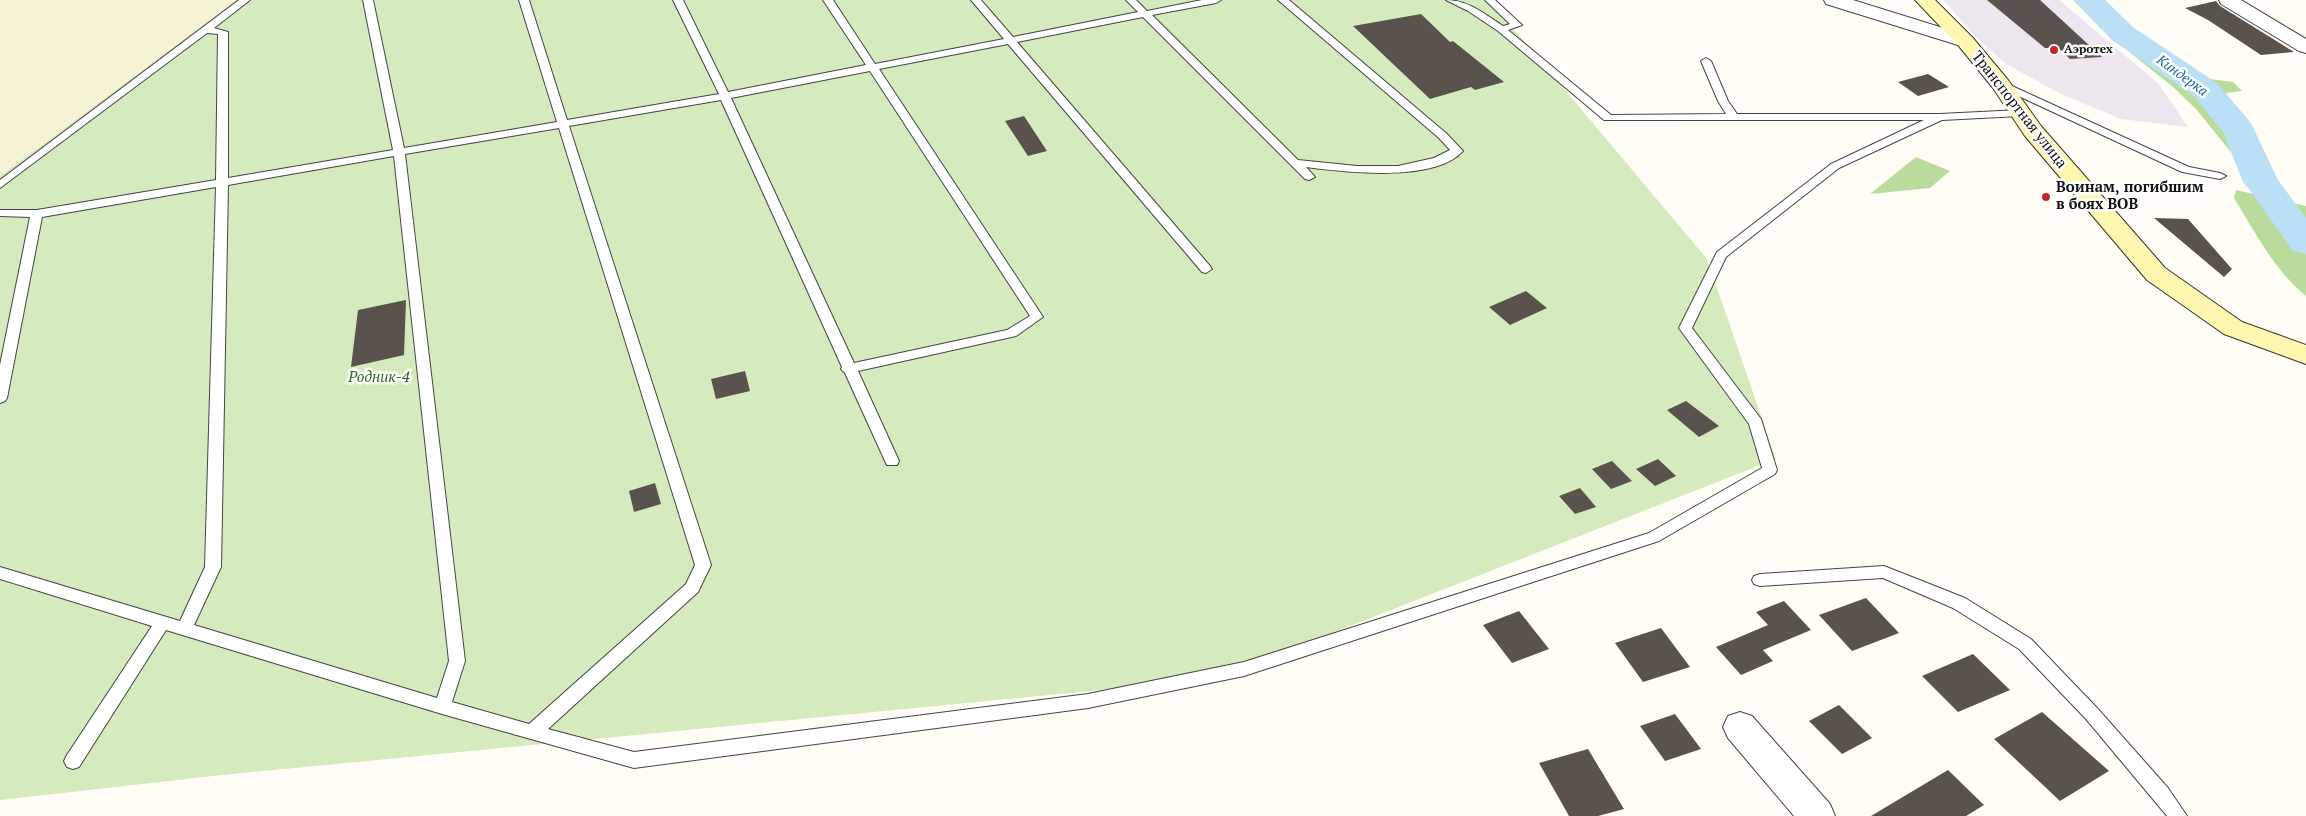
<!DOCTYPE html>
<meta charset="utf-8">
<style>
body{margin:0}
canvas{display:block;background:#fffdf5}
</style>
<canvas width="2306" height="816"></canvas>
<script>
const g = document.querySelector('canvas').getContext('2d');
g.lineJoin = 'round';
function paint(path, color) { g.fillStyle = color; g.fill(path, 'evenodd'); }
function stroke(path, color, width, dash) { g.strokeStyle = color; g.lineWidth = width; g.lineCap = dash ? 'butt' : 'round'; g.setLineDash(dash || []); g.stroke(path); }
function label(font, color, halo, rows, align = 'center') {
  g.font = font + ' "PT Serif",serif'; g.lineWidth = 5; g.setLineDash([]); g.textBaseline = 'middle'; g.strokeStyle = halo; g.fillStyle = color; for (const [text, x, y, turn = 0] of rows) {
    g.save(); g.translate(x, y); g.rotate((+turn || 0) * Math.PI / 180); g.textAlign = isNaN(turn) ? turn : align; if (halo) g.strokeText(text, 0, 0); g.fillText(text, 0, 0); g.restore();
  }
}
const industrial = new Path2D(`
 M 1943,0 L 2059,0 L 2159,84 L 2188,127 L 2121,119 L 2061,94 L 2006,64 L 1974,35 Z`);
const farmland = new Path2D(`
 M 0,0 L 237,0 L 0,176 Z`);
const green = new Path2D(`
 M 237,0 L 1496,0 L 1497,9 L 1707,259 L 1776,459 L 1215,679 L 222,775 L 0,800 L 0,176 Z`);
const forest = new Path2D(`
 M 2117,42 L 2136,43 L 2173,57 L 2202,78 L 2233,82 L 2242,91 L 2226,93 L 2232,106 L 2262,146 L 2251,158 L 2230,151 L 2196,109 L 2173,87 Z
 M 1916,157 L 1950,171 L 1930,188 L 1870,194 Z
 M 2236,190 L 2306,206 L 2306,296 C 2275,271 2255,232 2234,198 Z`);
const river = new Path2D(`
 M 2073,0 L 2105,0 L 2134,28 L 2217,83 L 2251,123 L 2278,180 L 2306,218 L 2306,254 L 2293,251 L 2249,189 L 2243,182 L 2223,132 L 2195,97 L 2112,40 Z`);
const building = new Path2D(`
 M 1987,0 L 2040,0 L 2102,57 L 2070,59 L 2061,50 L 2053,51 L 2049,48 L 2045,48 Z
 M 2216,1 L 2220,6 L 2294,52 L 2261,55 L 2208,20 L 2185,8 Z
 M 1421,14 L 1450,42 L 1453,41 L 1504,82 L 1475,90 L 1471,87 L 1430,99 L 1353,26 Z
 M 1928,74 L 1949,87 L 1918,96 L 1898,82 Z
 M 1024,116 L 1047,151 L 1028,156 L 1005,121 Z
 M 2154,218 L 2188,219 L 2232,269 L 2224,277 Z
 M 1526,291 L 1547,308 L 1510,325 L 1489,307 Z
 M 406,300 L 404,355 L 351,367 L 358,310 Z
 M 745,371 L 750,391 L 716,399 L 711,379 Z
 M 1686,401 L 1719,426 L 1699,437 L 1667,410 Z
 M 1658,459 L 1676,476 L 1655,486 L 1636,469 Z
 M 1612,461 L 1632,481 L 1611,489 L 1592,469 Z
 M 655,483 L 661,504 L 634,512 L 629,491 Z
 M 1580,488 L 1596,507 L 1575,514 L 1559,496 Z
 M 1866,598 L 1899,633 L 1852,651 L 1819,615 Z
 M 1784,601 L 1811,630 L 1763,650 L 1773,661 L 1741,675 L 1716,647 L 1768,625 L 1756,612 Z
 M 1519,611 L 1549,649 L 1512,663 L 1483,625 Z
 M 1661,628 L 1690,667 L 1643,682 L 1615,643 Z
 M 1973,654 L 2010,690 L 1958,712 L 1922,676 Z
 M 1839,705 L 1872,738 L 1842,754 L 1809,721 Z
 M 2042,712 L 2109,771 L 2060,801 L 1994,739 Z
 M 1675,714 L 1701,749 L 1665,761 L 1640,726 Z
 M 1588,749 L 1624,809 L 1598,816 L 1569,816 L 1539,763 Z
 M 1948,770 L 1984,805 L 1966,816 L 1871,816 Z`);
const lane = new Path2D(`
 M 239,0 L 250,0 L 214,28 L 228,32 L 228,178 L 393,150 L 363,0 L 373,0 L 404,148 L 557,122 L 519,0 L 529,0 L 567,120 L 719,94 L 673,0 L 683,0 L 728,92 L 866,65 L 823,0 L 833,0 L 875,64 L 1004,39 L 971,0 L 981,0 L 1013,37 L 1138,12 L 1126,0 L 1136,0 L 1147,11 L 1202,0 L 1221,0 L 1216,3 L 1152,15 L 1298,160 L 1357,166 L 1398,166 L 1434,158 L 1450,150 L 1439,138 L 1278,0 L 1289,0 L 1447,134 L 1463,151 C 1434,183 1344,172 1306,167 L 1315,177 L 1309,180 L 1305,179 L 1143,17 L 1017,42 L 1210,266 L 1212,269 L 1206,273 L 1202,272 L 1008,44 L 879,69 L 1043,317 L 1016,336 L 858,371 L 899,461 L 897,465 L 887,465 L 885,461 L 845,373 L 841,369 L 842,367 L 721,100 L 569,126 L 711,565 L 698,592 L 548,729 L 634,752 L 1088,694 L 1244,662 L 1649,533 L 1762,468 L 1749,424 L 1679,328 L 1717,252 L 1831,164 L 1924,120 L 1604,120 L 1498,31 L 1468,11 L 1446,0 C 1468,0 1485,14 1503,26 L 1510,24 L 1485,0 L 1495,0 L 1522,25 L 1508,30 L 1611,115 L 1726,114 L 1718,101 L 1701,61 L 1706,58 L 1711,61 L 1728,101 L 1737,114 L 1940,114 L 2020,110 L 2025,113 L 2020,116 L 1942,120 L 1839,168 L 1726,257 L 1692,328 L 1761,419 L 1777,470 L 1775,474 L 1659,541 L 1244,676 L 1088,708 L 634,768 L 442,714 L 166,630 L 79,767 L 73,769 L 67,767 L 64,761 L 67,755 L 152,626 L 0,579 L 0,567 L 180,621 L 205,567 L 216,187 L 42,217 L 7,398 L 5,401 L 0,403 L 0,365 L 30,217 L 0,216 L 0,210 L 37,210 L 216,180 L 218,34 L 207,33 L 0,188 L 0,180 ZM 870,71 L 1030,316 L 1007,330 L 854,363 L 731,98 ZM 559,128 L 695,565 L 686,584 L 529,724 L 452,702 L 465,661 L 405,154 ZM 394,156 L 449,661 L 437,698 L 194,625 L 221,567 L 228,185 Z
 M 2001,81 L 2189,167 L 2220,173 L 2226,176 L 2220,179 L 2182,172 L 1997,86 L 1997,82 Z
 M 1884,566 L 1965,598 L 2031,639 L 2098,709 L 2168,788 L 2187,816 L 2167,816 L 2086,719 L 2019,649 L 1953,608 L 1883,578 L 1760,586 L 1754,584 L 1752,580 L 1754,576 L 1760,574 Z`);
const street = new Path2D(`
 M 1824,0 L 1853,0 L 1972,37 L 1975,41 L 1972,45 L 1965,47 L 1958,45 L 1826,4 Z
 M 2219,0 L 2241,0 L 2306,39 L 2306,53 L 2299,51 L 2221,4 Z
 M 1740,712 L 1752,716 L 1830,804 L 1835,816 L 1794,816 L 1728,738 L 1723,727 L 1728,716 Z`);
const secondary = new Path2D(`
 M 1915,0 L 1935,0 L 1972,37 L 2008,80 L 2041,126 L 2165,268 L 2242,322 L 2306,345 L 2306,364 L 2224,334 L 2147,280 L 2025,136 L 1993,88 L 1958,45 Z`);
const markers = [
 [2054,50,5,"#c4262e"],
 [2046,197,5,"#c4262e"]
];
const farPoinames = [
 ["Аэротех",2064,50]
];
const farWaternames = [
 ["Киндерка",2182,76,36]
];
const streetNames = [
 ["Транспортная улица",2019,110,52]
];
const poiNames = [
 ["Воинам, погибшим",2056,188],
 ["в боях ВОВ",2056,205]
];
const parkNames = [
 ["Родник-4",379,378]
];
paint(industrial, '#eee6ef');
paint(farmland, '#f6f3d4');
paint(green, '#d5ebbd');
paint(forest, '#b9dc9c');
paint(river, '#b9e0f7');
paint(building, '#5a524d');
stroke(lane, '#444', 2);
stroke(street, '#444', 2);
stroke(secondary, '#333', 2);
paint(lane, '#fff');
paint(street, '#fff');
paint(secondary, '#fff6b0');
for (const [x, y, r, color] of markers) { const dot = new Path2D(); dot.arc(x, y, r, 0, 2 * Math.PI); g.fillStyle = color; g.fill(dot); stroke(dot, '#fff', 2); }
label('bold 12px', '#111', '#fff', farPoinames, 'left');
label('italic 14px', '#1768a6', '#fff', farWaternames);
label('15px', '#111', '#fff', streetNames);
label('bold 15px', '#111', '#fff', poiNames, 'left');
label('italic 15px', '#2f6b1f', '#fff', parkNames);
</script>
